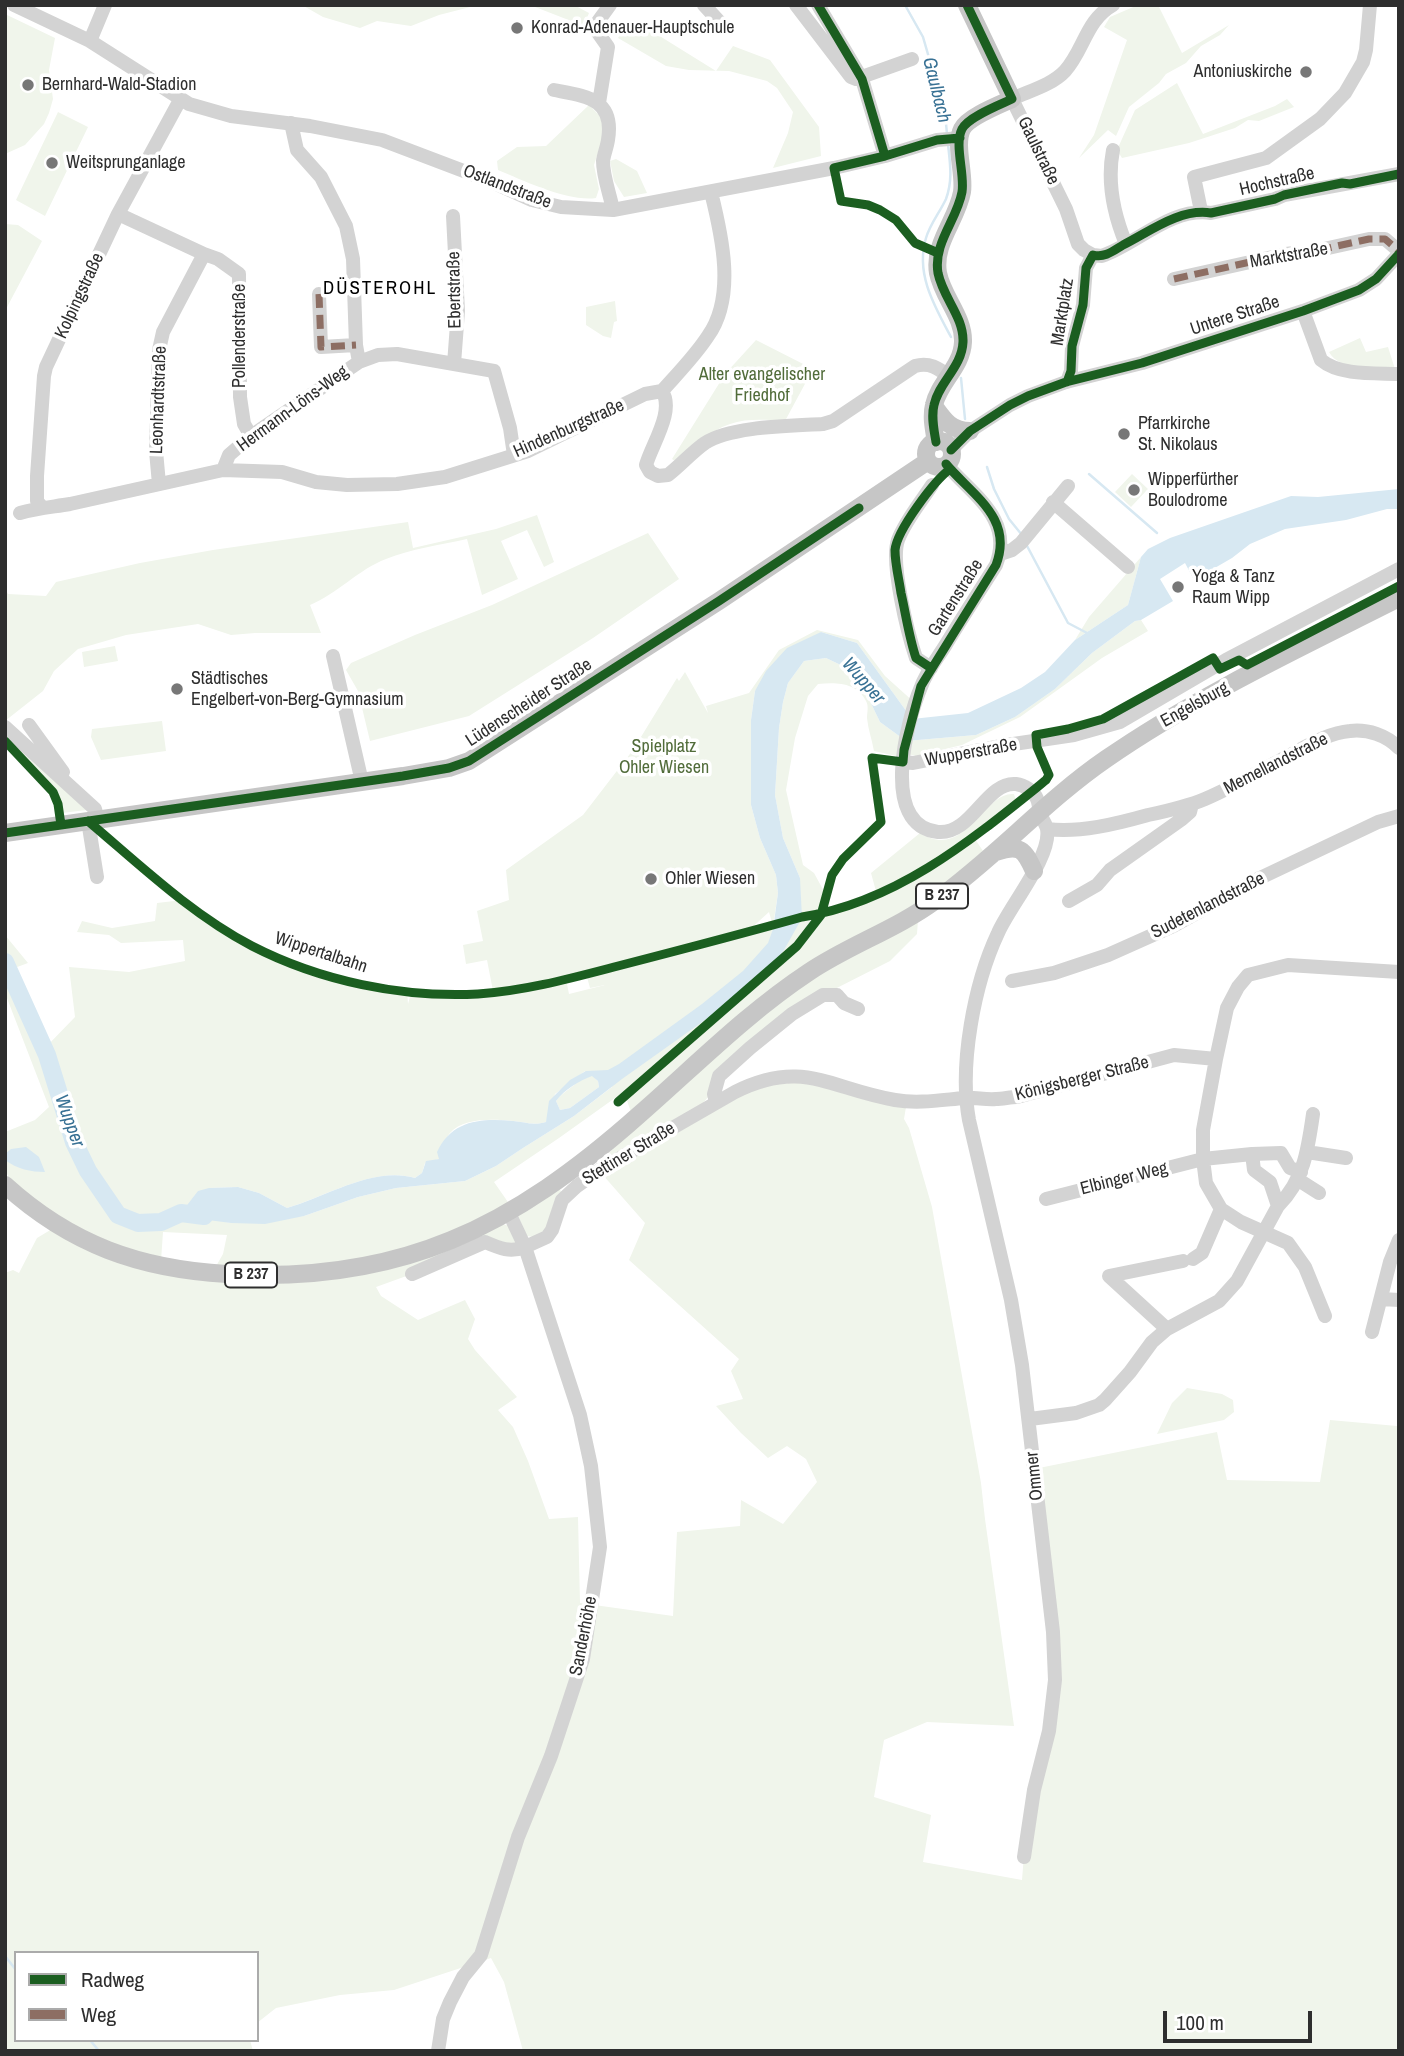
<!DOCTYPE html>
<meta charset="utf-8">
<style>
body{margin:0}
#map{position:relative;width:1404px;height:2056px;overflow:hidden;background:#fff;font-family:"Archivo Narrow",sans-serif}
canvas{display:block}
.frame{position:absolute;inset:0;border:7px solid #2e2e2e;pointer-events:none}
.legend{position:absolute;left:14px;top:1951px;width:245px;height:91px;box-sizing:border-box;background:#fff;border:2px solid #ababab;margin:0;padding:9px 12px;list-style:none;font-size:21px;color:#2e2e2e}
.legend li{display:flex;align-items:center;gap:14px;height:35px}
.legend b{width:35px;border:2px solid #ababab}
.scale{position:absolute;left:1163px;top:2011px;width:149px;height:32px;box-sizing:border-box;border:4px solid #2e2e2e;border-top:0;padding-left:9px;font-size:21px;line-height:24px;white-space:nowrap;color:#2e2e2e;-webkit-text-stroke:5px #fff;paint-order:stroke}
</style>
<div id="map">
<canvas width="1404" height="2056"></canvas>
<div class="frame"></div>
<ul class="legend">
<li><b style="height:9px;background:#1b5e20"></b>Radweg</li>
<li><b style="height:9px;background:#8d6e63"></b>Weg</li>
</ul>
<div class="scale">100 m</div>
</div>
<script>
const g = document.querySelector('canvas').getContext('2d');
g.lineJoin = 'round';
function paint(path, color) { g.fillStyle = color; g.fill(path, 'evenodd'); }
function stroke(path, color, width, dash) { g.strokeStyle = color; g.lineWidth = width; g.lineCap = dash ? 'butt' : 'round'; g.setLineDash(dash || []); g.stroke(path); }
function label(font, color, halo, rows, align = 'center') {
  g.font = font + ' "Archivo Narrow",sans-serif'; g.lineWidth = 7; g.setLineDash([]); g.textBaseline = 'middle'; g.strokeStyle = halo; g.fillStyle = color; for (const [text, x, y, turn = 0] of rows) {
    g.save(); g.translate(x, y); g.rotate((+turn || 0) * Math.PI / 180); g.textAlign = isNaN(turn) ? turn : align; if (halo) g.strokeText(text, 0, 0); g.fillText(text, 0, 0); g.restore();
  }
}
const green = new Path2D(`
 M 302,5 L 478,5 L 439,15 L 411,26 L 377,21 L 360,28 L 323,17 Z
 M 530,5 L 574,5 L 589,13 L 584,26 Z
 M 1138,5 L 1158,5 L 1182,53 L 1229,25 L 1220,35 L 1201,46 L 1186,63 L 1166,74 L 1159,83 L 1129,107 L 1116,136 L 1108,130 L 1079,158 L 1094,135 L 1127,40 L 1104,27 L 1110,17 Z
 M 5,14 L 55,38 L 49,70 L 53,99 L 49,113 L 44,124 L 25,145 L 5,154 Z
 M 628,23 L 658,35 L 716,71 L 733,46 L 770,60 L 819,127 L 821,156 L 773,168 L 788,133 L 793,112 L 777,88 L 767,81 L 729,71 L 689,70 L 666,66 L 618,38 Z
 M 1177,83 L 1203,134 L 1275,106 L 1287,99 L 1294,107 L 1259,121 L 1248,120 L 1235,128 L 1189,143 L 1122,158 L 1117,150 L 1135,110 Z
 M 589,105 L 602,118 L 603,137 L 594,165 L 599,189 L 596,198 C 569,202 524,181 498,170 L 497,161 L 517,147 L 546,146 Z
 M 58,112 L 88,127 L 45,216 L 16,200 Z
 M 616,159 L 637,171 L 647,193 L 624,197 L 614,181 L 610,161 Z
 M 5,224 L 18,225 L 42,241 L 5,311 Z
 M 615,301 L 617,321 L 614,322 L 611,338 L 603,336 L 586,325 L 586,307 Z
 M 1360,338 L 1366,352 L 1388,347 L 1395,369 C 1376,367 1340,372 1329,352 Z
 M 756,340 L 813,369 L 785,421 C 768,420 747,418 730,424 C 709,431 692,448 675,461 L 672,459 L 725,374 Z
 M 1132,474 L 1148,489 L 1131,507 L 1115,492 Z
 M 537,515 L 554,562 L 544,567 L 527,530 L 501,541 L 518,579 L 482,595 L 467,539 C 440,545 411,549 386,559 C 359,569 337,594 310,605 L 321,633 L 255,633 L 231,635 L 198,624 L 126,635 L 78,649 L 54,671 L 43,691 L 5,721 L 5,588 L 8,594 L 46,596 L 56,582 L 140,563 L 213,550 L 408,522 L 413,548 L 496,529 Z
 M 648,533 L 679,579 L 593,638 L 469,716 L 370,741 L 358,691 L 346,670 L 351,663 L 415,635 L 492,605 Z
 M 1141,557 L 1128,605 L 1075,640 L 1089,617 Z
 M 1141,620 L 1148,631 L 1102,658 L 1020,717 L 962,745 L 916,756 L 904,753 L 896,756 L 874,751 C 872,740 868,729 867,718 C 867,713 869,706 866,701 C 857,682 835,682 818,684 L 808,696 L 795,738 L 786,790 L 803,865 L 814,873 L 826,895 L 822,913 L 837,909 L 877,895 L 871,873 L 920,833 C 966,862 983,791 1014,794 L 1016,801 L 973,836 L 983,851 L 919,906 L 917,934 L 890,961 L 823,995 L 750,1048 L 703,1103 L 599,1163 L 639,1122 L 631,1112 L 625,1095 L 622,1093 L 559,1138 L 494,1182 L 510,1205 L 431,1243 L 336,1266 L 215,1268 L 223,1254 L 227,1235 L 163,1232 L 161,1261 L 303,1279 L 502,1224 L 510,1226 L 517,1247 L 485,1239 L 412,1274 L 376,1287 L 381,1296 L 418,1320 L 465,1300 L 475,1319 L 468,1339 L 475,1350 L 517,1397 L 498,1410 L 513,1427 L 528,1461 L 549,1519 L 578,1517 L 580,1603 L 673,1616 L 677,1532 L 740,1526 L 741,1500 L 783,1524 L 817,1482 L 806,1459 L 787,1446 L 768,1458 L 741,1433 L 716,1406 L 743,1399 L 731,1371 L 739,1359 L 629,1260 L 645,1223 L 602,1174 L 759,1086 L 809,1081 L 906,1107 L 904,1119 L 909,1128 L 932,1207 L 981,1483 L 985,1519 L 1014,1726 L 927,1722 L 884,1740 L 874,1797 L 931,1815 L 923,1862 L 1022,1880 L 1025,1842 L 1055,1680 L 1034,1469 L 1217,1432 L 1227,1480 L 1320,1482 L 1330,1420 L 1397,1426 L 1399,1422 L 1399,2051 L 523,2051 L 504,1982 L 491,1958 L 394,1990 L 340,1995 L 276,2008 L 257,2023 L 257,1953 L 16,1953 L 16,2040 L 250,2040 L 253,2051 L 5,2051 L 5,1273 L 13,1270 L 19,1273 L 37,1238 L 52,1229 L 7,1179 L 8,1175 L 5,1173 L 5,1132 L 35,1120 L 49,1107 L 5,993 L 5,935 L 28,963 L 9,970 L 45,1048 L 75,1017 L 69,967 L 129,972 L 185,961 L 183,940 L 121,943 L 109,935 L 77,932 L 82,921 L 112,928 L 155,921 L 157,903 L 183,900 L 250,945 L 299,966 L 363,985 L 407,991 L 408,1004 L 411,993 L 493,993 L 566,979 L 569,994 L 605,985 L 590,988 L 587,977 L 637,963 L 773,929 L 772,933 L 800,878 L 783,838 L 775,795 L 779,728 L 783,702 L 788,683 L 804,661 L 826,658 L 845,667 L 866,693 L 880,722 L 906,741 L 976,735 L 1015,717 L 1055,689 L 1092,653 L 1135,621 ZM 585,1071 C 580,1085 565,1089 556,1101 L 560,1110 L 570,1108 L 599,1087 L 598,1081 L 595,1078 L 612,1087 L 574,1116 L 523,1148 L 496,1166 L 465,1181 L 396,1188 L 358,1197 L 304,1216 L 231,1223 L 209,1219 L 209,1188 L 238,1187 L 259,1193 L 287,1208 C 325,1197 374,1166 415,1178 L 422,1173 L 425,1163 L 439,1159 C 442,1151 444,1140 450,1133 C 463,1117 495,1119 513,1121 C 525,1122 535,1126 546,1122 L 555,1094 Z
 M 817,630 L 858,640 L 885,676 L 915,703 L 912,719 L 857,643 L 821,632 L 755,691 L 751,720 L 751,805 L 760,838 L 776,875 L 778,893 L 773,926 L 769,912 L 747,932 L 562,978 L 513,989 L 493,991 L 487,960 L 466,964 L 463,945 L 483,941 L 477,911 L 509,900 L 506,870 L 583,815 L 633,750 L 677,678 L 679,681 L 685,672 L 708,713 L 706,706 L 749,693 L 779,650 Z
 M 115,646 L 118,661 L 84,667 L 82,652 Z
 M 162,721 L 166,751 L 101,760 L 91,737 L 92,729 Z
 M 5,731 L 86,806 L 86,810 L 62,813 L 57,790 L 5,738 Z
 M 558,1188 L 561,1191 L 560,1196 L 551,1227 L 533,1237 L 527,1236 L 517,1214 Z
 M 1187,1388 L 1222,1394 L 1233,1400 L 1234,1412 L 1224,1420 L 1157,1434 L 1172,1403 Z`);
const water = new Path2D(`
 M 1399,489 L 1399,509 L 1387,509 L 1346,520 L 1285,529 L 1250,544 L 1232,558 L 1194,580 L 1185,563 L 1160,579 L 1173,601 L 1141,620 L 1135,621 L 1092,653 L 1055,689 L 1015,717 L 976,735 L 906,741 L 880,722 L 866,693 L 845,667 L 826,658 L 804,661 L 788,683 L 783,702 L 779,728 L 775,795 L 783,838 L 800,878 L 802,918 L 784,950 L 765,972 L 740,995 L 622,1079 L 574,1116 L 523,1148 L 496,1166 L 465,1181 L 396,1188 L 358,1197 L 304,1216 L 265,1224 L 231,1223 L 185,1217 L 181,1213 L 198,1191 L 209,1188 L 238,1187 L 259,1193 L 287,1208 C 326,1197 373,1166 415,1178 L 422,1173 L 426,1161 L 439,1159 L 437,1152 C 452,1120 481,1118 513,1121 C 525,1122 534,1126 546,1122 L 549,1101 L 570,1080 L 586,1071 L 608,1070 L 619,1064 L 702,1004 L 743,971 L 768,943 L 773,929 L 778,893 L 776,875 L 760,838 L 751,805 L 751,720 L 755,691 L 766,671 L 787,648 L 821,632 L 857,643 L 912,719 L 968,713 L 1021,688 L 1045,672 L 1075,640 L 1128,605 L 1141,557 L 1148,549 L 1170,538 L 1291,496 L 1318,497 ZM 592,1076 L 598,1081 L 599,1087 L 570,1108 L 560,1110 L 556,1101 C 565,1089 579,1081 592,1076 Z
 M 26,1147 L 39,1157 L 45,1172 C 31,1172 17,1169 5,1160 L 5,1154 L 11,1149 Z`);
const stream = new Path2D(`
 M 905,5 L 923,37 L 945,113 L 947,134
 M 948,144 C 950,163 953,180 946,199 C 940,212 930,224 926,238 C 915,274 935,307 951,337
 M 961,378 L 965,419
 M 987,467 L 994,489 L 1009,519 L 1022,535
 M 1089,474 L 1157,533
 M 1026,544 L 1068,623 L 1089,634
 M 5,1956 L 16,1970
 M 90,2040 L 99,2051`);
const river = new Path2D(`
 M 5,962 L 47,1055 L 74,1142 L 88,1171 L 118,1215 L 138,1223 L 161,1222 L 181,1213 L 204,1216`);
const minor = new Path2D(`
 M 14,5 L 90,41 L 189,104 L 231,116 L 310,126 L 382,140 L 490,181 L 532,200 L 561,207 L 613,210 L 834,168 L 885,156 L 937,140 L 960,138
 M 704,5 L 726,29
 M 796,5 L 851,77 L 856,79 L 912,59
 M 818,5 L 862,79 L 885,156
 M 1113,5 C 1086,20 1084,50 1065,71 C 1052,85 1029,91 1012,99 L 1066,209 L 1078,244 L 1084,250 L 1093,255 L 1102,256 C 1137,244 1171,207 1211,213 L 1275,199 L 1284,195 L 1399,174
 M 90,41 L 105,5
 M 554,90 C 585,96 615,98 608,140 C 607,147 604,154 603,161 C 603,177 610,194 613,210
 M 599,103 L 608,47 L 594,27 L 610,5
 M 291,123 L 297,150 L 321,177 L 346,226 L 353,259 L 356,345 L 359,362
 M 1113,150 C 1107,181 1114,215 1126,244
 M 1201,211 L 1194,177 L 1266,158 L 1320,119 L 1345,93 L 1363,62 L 1366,50 L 1370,5
 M 118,214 L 204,254 L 163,332 L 159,350 L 156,451 L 159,484
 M 453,216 L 458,311 L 454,364
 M 204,254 L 218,259 L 239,274 L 240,397 L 244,424 L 251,436
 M 1174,279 L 1286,254 L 1294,253 L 1301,254 L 1369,239 L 1385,239 L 1399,251
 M 319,294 L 321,347 L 356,345
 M 1303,311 L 1321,360 C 1340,376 1375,373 1399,374
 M 1067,382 L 1071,371 L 1072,346 L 1083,305 L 1086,268 L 1093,255
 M 662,391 C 675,411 652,444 646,465 L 650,472 L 658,476 L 668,475 C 681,465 692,452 705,443 C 731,426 791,426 823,424 L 833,421 L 915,366 C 929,362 939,368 949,377
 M 662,391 C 678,373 695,356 708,336 C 736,297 722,236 711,192
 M 951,450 L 970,431 L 1010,405 L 1028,396 L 1066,382 L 1142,363 L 1303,311 L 1359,290 L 1376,279 L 1399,254
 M 946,464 C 972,495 1014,518 996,565 C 979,592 962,618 945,646 C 937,659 926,672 921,687 C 907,720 879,826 938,832 C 972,835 986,781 1016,784 C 1024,785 1034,791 1037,799 C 1039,803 1039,809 1040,814 C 1042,819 1046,824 1047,829 C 1052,856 1009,907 998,933 C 974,984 959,1065 969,1120 L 1011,1300 L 1022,1365 L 1053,1632 L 1055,1680 L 1049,1731 L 1034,1790 L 1024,1857
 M 223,470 L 229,455 L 251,436 L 359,362 L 378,355 L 397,354 L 494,371 L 510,428 L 514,455
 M 1053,502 L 1128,567
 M 41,506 L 37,501 L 37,476 L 44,376 L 46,367 L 118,214 L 180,100
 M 20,513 C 37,508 52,507 70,504 L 223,470 L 282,472 L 316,482 L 347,485 L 397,484 L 445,477 L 528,451 L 645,394 L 662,391
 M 1000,554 L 1012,550 L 1021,543 L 1068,486
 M 333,656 L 362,782
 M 931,668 L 916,658 C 908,634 890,563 898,540 C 905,521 921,502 932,485
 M 29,725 L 63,772
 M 5,727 L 95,809 L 98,820
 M 903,762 L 913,763 L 1000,746 L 1074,735 L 1120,722 L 1226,660 L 1399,569
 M 88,821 L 97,877
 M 1047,829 C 1080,833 1116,824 1148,815 C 1167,811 1186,807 1205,799 C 1233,787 1259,772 1286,757 C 1306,747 1327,733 1350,731 C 1368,729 1386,735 1399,748
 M 1069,901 L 1097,885 L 1110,870 L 1182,819 L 1190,812 L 1192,804
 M 1012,981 L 1054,973 L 1108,955 L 1173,926 L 1260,878 L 1378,822 L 1399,816
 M 716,1102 L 714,1094 L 719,1076 L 750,1048 L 792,1014 L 823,995 L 837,995 L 844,1003 L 858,1009
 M 1307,1152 L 1346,1158
 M 1252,1154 L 1281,1153 L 1290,1168 L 1301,1172
 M 1297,1179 L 1319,1193
 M 1278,1206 C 1304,1180 1308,1149 1313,1114
 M 509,1213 L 525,1247 L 547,1237 L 552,1230 L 562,1200 L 577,1186 L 601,1169 L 735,1092 C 803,1058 830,1089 895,1100 C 918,1104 941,1100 964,1098 C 975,1097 985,1100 996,1099 C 1003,1099 1010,1097 1017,1097 L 1174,1055 L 1216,1059
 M 1193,1259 L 1202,1253 L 1221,1209
 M 412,1274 L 485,1242 C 499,1248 510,1253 525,1247 L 580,1415 L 591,1466 L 600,1547 L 583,1659 L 551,1756 L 518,1837 L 481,1955 L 463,1977 L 450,2002 L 443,2019 L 438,2051
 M 1381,1299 L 1399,1300
 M 1325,1316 L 1305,1267 L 1288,1243 L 1241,1222 L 1221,1209 L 1206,1183 L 1203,1159 L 1203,1130 L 1216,1059 L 1227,1008 L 1238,987 L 1248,975 L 1288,965 L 1399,972
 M 1167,1329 L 1109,1276 L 1183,1261
 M 1372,1332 L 1390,1262 L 1399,1240
 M 1030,1419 L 1076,1413 L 1099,1405 L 1105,1400 L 1130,1372 L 1152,1342 L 1167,1329 L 1219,1301 L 1237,1281 L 1278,1206 L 1270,1182 L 1254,1170 L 1252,1154 L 1203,1159 L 1046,1199`);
const major = new Path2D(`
 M 934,406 C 944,420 951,431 970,431
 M926 454a13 13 0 1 1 26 0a13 13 0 1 1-26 0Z
 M 936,442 C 934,430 931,417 934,405 C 939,382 962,367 963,342 C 964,317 943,298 938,273 C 933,243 957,220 962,192 C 965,174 954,145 962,129 C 968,117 999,105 1012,99 L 967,5
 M 5,833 L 403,776 L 449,768 L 469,761 L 719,601 L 928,461
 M 996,852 C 1020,844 1024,849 1034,871
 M 5,1185 C 71,1245 140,1269 227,1274 C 401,1284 513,1227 640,1114 C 695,1066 747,1013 809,972 C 849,945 897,929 936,900 C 996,857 1045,801 1106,759 C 1197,696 1300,648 1399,598`);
const quiet = new Path2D(`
 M 1174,279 L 1286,254 L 1294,253 L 1301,254 L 1369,239 L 1385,239 L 1399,251
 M 319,294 L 321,347 L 356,345`);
const cycleway = new Path2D(`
 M 818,5 L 862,79 L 885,156
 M 938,253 L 915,243 L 896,220 L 880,210 L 868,205 L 841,201 L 834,168 L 885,156 L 937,140 L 960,138
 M 1067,382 L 1071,371 L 1072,346 L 1083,305 L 1086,268 L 1093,255 C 1105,258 1113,251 1123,245 C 1149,232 1180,208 1211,213 L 1275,199 L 1284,195 L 1342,183 L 1350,184 L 1399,174
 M 936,442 C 934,430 931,417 934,405 C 939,382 962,367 963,342 C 964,317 943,298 938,273 C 933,243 957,220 962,192 C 965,174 954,145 962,129 C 968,117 999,105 1012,99 L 967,5
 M 951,450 L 970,431 L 1010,405 L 1028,396 L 1066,382 L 1142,363 L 1303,311 L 1359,290 L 1376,279 L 1399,254
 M 931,668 L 916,658 C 909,637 906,615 901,593 C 899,579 895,564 895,550 C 897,530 934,481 950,469
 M 5,741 L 53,792 L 58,804 L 61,825
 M 88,821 C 140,865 191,914 252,946 C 320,981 402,998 478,994 C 525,991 572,978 618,966 C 680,950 741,934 802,917 C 898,902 974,838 1046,780 L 1049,775 L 1037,747 L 1036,735 L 1068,729 L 1103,719 L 1213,658 L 1220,669 L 1239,660 L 1247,665 L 1399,586
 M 5,833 L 403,776 L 449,768 L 469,761 L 719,601 L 859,508
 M 618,1102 L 797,946 L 821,915 L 832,875 L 843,859 L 881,822 L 872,758 L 903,762 L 904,750 L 921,686 L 996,565 C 1014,518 972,495 946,464`);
const markers = [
 [517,28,7,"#777"],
 [1306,72,7,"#777"],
 [28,85,7,"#777"],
 [52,163,7,"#777"],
 [1124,434,7,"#777"],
 [1134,490,7,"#777"],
 [1178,587,7,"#777"],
 [177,689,7,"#777"],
 [651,879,7,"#777"]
];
const shields = [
 [942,896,52],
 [251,1275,52]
];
const shieldNames = [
 ["B 237",942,896],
 ["B 237",251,1275]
];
const poiNames = [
 ["Konrad-Adenauer-Hauptschule",531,28],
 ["Antoniuskirche",1292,72,"right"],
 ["Bernhard-Wald-Stadion",42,85],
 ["Weitsprunganlage",66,163],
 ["Pfarrkirche",1138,424],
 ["St. Nikolaus",1138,445],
 ["Wipperfürther",1148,480],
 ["Boulodrome",1148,501],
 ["Yoga & Tanz",1192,577],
 ["Raum Wipp",1192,598],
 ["Städtisches",191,679],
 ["Engelbert-von-Berg-Gymnasium",191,700],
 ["Ohler Wiesen",665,879]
];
const streetNames = [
 ["Gaulstraße",1038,151,64],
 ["Hochstraße",1277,182,-13],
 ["Ostlandstraße",507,187,21],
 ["Marktstraße",1289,256,-10],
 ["Ebertstraße",455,290,-91],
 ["Kolpingstraße",80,296,-65],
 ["Marktplatz",1063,312,-81],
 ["Untere Straße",1235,316,-18],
 ["Pollenderstraße",240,336,-90],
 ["Leonhardtstraße",159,400,-88],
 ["Hermann-Löns-Weg",293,409,-36],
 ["Hindenburgstraße",569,429,-24],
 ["Gartenstraße",956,598,-58],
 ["Lüdenscheider Straße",529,703,-33],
 ["Engelsburg",1195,705,-29],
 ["Wupperstraße",971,753,-10],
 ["Memellandstraße",1276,764,-27],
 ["Sudetenlandstraße",1208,906,-27],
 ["Wippertalbahn",321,953,18],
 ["Königsberger Straße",1082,1079,-14],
 ["Stettiner Straße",629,1154,-31],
 ["Elbinger Weg",1124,1179,-14],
 ["Ommer",1035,1476,-96],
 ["Sanderhöhe",584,1636,-79]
];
const parkNames = [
 ["Alter evangelischer",762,375],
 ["Friedhof",762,396],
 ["Spielplatz",664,747],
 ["Ohler Wiesen",664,768]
];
const waterNames = [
 ["Gaulbach",936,90,76],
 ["Wupper",863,681,49],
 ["Wupper",69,1121,70]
];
const neighbourhoodNames = [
 ["DÜSTEROHL",380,289]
];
paint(green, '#f0f5eb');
paint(water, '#d7e8f2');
stroke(stream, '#d7e8f2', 2.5);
stroke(river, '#d7e8f2', 18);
stroke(minor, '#d3d3d3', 14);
stroke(major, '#c6c6c6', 18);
stroke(quiet, '#8d6e63', 7, [14, 7]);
stroke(cycleway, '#1b5e20', 9);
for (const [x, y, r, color] of markers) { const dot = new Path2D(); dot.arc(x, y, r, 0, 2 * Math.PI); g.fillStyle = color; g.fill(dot); stroke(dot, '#fff', 2.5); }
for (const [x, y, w] of shields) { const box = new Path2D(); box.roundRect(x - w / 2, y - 12.5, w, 25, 5); g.fillStyle = '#fff'; g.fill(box); stroke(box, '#2e2e2e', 2); }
label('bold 16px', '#2e2e2e', null, shieldNames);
label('18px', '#2e2e2e', '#fff', poiNames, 'left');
label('18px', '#2e2e2e', '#fff', streetNames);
label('18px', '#516c3a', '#fff', parkNames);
label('italic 19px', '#387194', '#fff', waterNames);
g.letterSpacing = '2px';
label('19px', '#000', '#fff', neighbourhoodNames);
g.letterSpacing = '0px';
</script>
